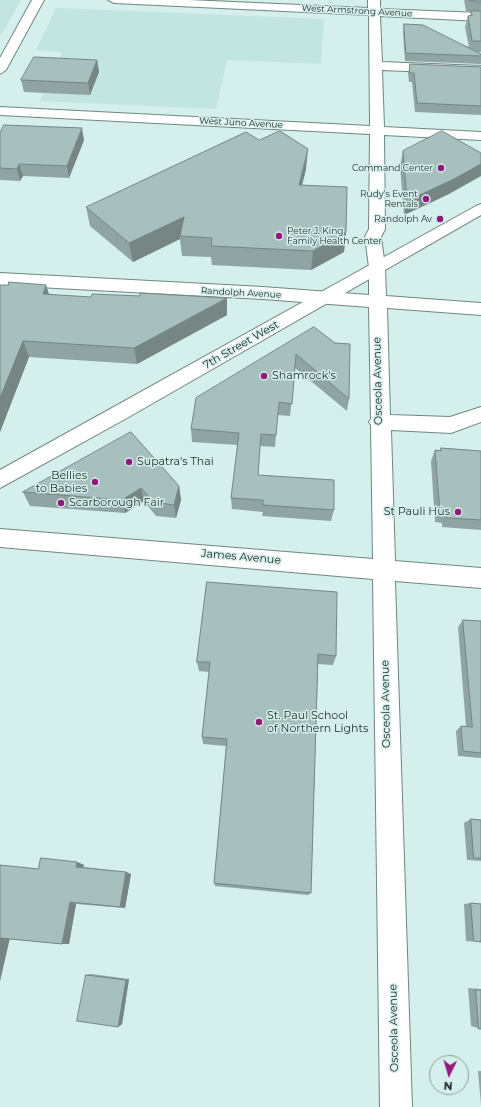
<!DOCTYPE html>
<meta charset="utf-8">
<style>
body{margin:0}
#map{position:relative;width:481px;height:1107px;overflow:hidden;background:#d5efec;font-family:Montserrat,sans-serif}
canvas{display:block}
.north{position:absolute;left:429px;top:1055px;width:40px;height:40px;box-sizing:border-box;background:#d5efec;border:1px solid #8fa2a0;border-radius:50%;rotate:185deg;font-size:11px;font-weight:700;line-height:16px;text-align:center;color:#252f2d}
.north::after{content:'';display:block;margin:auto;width:14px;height:18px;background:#911b7a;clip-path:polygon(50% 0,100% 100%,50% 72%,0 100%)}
</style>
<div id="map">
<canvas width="481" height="1107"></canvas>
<div class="north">N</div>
</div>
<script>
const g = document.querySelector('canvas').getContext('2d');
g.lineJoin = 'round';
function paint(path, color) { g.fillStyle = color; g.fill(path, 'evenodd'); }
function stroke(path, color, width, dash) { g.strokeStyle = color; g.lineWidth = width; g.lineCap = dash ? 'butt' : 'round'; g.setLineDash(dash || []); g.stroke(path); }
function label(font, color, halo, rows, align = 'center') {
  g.font = font + ' Montserrat,sans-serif'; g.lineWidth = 3; g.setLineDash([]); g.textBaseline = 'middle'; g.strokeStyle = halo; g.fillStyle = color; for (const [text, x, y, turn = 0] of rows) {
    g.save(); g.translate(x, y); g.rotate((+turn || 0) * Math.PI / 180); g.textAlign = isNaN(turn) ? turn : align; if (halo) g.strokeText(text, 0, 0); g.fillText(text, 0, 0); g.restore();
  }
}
const built = new Path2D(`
 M 0,0 L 21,0 L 0,37 Z
 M 56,8 L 324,19 L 321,64 L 227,60 L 216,109 L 40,101 L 62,52 L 36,50 Z`);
const minor = new Path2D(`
 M 32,0 L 44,0 L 6,70 L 0,74 L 0,58 Z
 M 108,0 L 188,0 L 368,8 L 368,0 L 380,0 L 380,9 L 481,13 L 481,21 L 380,16 L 382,62 L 481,66 L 481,74 L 382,70 L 384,127 L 481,132 L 481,140 L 384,135 L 385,229 L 381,237 L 385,267 L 386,296 L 481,303 L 481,315 L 387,308 L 390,415 L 450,417 L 481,407 L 481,422 L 451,433 L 391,430 L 395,561 L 481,568 L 481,588 L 395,581 L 412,1107 L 380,1107 L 373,579 L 0,547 L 0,529 L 373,559 L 371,425 L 369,422 L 371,419 L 369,307 L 263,299 L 0,285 L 0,273 L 263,287 L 369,295 L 369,267 L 365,237 L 369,229 L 370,134 L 0,115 L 0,107 L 370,126 L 369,15 L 114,3 Z`);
const major = new Path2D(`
 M 481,204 L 481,215 L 127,418 L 0,488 L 0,470 L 476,206 Z`);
const wall = new Path2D(`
 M 464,0 L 481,0 L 481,52 L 478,52 L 481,54 L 481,64 L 405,61 L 403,33 L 404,24 L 469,47 L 465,27 L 468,16 L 470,16 L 471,12 L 466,11 Z
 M 97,60 L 99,72 L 90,95 L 24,92 L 21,80 Z
 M 410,64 L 481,67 L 481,115 L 415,112 L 412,82 L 409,82 L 408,73 Z
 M 0,133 L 84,140 L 69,178 L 23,176 L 20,181 L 0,180 Z
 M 403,151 L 449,194 L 404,215 L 400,166 Z
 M 306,169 L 302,185 L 346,232 L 344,252 L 311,270 L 212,265 L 211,257 L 182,256 L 180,239 L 133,262 L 90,226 L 86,207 Z
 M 8,285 L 46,285 L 49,294 L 227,315 L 137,364 L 29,357 L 0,432 Z
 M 314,327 L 349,399 L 347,411 L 295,368 L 290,416 L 278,415 L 275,447 L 260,446 L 258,475 L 334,510 L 331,521 L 262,516 L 263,512 L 232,509 L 231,498 L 238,445 L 192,442 L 191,429 Z
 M 441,448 L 481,451 L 481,530 L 442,527 L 442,523 L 435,522 L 431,461 L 435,450 L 440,451 Z
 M 179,486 L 181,500 L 176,518 L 156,516 L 144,501 L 125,513 L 30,506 L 23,492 Z
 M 207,582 L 336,656 L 333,665 L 318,664 L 311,893 L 308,895 L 215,886 L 214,883 L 226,746 L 203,744 L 202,737 L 209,672 L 199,671 L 197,662 Z
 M 463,620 L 481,621 L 481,758 L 458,756 L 456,731 L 461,726 L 466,726 L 458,627 Z
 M 471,819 L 481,820 L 481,861 L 467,860 L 464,823 Z
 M 77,862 L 84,865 L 83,867 L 126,872 L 131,874 L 125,908 L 76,904 L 69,944 L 62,944 L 9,939 L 0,981 L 0,865 L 38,869 Z
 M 471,903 L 481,904 L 481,942 L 466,941 L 464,904 Z
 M 91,974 L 129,979 L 122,1024 L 118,1027 L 86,975 Z
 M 468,988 L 481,989 L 481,1029 L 471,1026 Z
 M 478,1071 L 481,1071 L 481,1105 Z`);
const shadedWall = new Path2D(`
 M 97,60 L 99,72 L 90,95 L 88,83 Z
 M 82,128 L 84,140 L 69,178 L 67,166 Z
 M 308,149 L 306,169 L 297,205 L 299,185 Z
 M 19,164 L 23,176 L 20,181 L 17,169 Z
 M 481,164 L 481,176 L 449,194 L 404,215 L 407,201 Z
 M 184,217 L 180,236 L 180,239 L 133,262 L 129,243 Z
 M 346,232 L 344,252 L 311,270 L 313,251 Z
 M 46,285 L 51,302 L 43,294 Z
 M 227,298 L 227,315 L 137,364 L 134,348 Z
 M 23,341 L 29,357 L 0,432 L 0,398 Z
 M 179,486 L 181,500 L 176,518 L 174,505 Z
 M 141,488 L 144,501 L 125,513 L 122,500 Z
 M 77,862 L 84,865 L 83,870 L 76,867 Z
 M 126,872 L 131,874 L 125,908 L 120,907 Z
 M 70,902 L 76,904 L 69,944 L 62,944 Z
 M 0,938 L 10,938 L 0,981 Z
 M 129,979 L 122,1024 L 118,1027 L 126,980 Z`);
const building = new Path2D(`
 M 469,0 L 481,0 L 481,2 Z
 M 471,11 L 481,11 L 481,41 L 472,41 L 468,16 L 472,15 Z
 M 404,24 L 423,25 L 481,54 L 481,56 L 406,53 Z
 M 34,57 L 97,60 L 88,83 L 21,80 Z
 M 410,64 L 481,67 L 481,106 L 417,103 L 414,73 L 410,73 Z
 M 4,125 L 82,128 L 67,166 L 19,164 L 17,169 L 0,168 L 0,133 Z
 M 280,131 L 308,149 L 299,185 L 347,187 L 346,232 L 313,251 L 211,246 L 212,238 L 180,236 L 184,217 L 129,243 L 86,207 L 246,132 L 259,140 Z
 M 442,131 L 481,153 L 481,164 L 454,179 L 407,201 L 403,151 Z
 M 9,282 L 46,285 L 43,294 L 91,297 L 92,294 L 140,296 L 140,293 L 227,298 L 134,348 L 23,341 L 0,398 L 0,285 L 8,285 Z
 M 314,327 L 335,343 L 350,344 L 349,399 L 296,354 L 292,404 L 279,402 L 276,435 L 261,434 L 258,475 L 334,480 L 334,510 L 263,505 L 263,500 L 231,498 L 239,433 L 191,429 L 196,398 Z
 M 131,432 L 179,486 L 174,505 L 154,502 L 141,488 L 122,500 L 23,492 Z
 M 441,448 L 481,451 L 481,520 L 447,518 L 447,513 L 440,513 L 435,450 L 441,451 Z
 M 207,582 L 337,592 L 336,656 L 318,654 L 311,893 L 214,883 L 227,739 L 202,737 L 210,662 L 197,662 Z
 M 463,620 L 481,621 L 481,753 L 463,751 L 461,726 L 472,727 Z
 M 471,819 L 481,820 L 481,858 L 474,858 Z
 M 41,858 L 77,862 L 76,867 L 126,872 L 120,907 L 70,902 L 62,944 L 0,938 L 0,865 L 38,869 Z
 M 471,903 L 481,904 L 481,942 L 474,941 Z
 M 86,975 L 126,980 L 118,1027 L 77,1021 Z
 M 476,990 L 481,990 L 481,1029 L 479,1029 Z`);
const markers = [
 [441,168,4,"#911b7a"],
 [426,199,4,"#911b7a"],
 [440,219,4,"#911b7a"],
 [279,236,4,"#911b7a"],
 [264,376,4,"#911b7a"],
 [129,462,4,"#911b7a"],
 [95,482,4,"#911b7a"],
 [61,503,4,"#911b7a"],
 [458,512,4,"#911b7a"],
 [259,722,4,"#911b7a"]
];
const farStreetnames = [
 ["West Armstrong Avenue",357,11,3],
 ["West Juno Avenue",241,123,3],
 ["Randolph Avenue",241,293,3]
];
const farPoinames = [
 ["Command Center",433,168],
 ["Rudy's Event",418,194],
 ["Rentals",418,204],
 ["Randolph Av",432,219],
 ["Peter J. King",287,231,"left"],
 ["Family Health Center",287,241,"left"]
];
const streetNames = [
 ["7th Street West",241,345,-30],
 ["Osceola Avenue",378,381,-91],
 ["James Avenue",241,557,5],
 ["Osceola Avenue",386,704,-91],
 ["Osceola Avenue",394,1028,-91]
];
const poiNames = [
 ["Shamrock's",272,376],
 ["Supatra's Thai",137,462],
 ["Bellies",87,476,"right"],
 ["to Babies",87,489,"right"],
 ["Scarborough Fair",69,503],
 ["St Pauli Hüs",450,512,"right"],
 ["St. Paul School",267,716],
 ["of Northern Lights",267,729]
];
paint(built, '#c2e5e1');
stroke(minor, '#6f8684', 2);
stroke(major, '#6f8684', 2);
paint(minor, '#fff');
paint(major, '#fff');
paint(wall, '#90a5a3');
paint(shadedWall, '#758684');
paint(building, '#a7c0bd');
stroke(building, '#758684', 1);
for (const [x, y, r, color] of markers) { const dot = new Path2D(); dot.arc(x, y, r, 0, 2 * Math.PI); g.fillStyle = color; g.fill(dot); stroke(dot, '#d5efec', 1.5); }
label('9px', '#252f2d', '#d5efec', farStreetnames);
label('9px', '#252f2d', '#d5efec', farPoinames, 'right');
label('11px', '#252f2d', '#d5efec', streetNames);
label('11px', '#252f2d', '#d5efec', poiNames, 'left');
</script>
